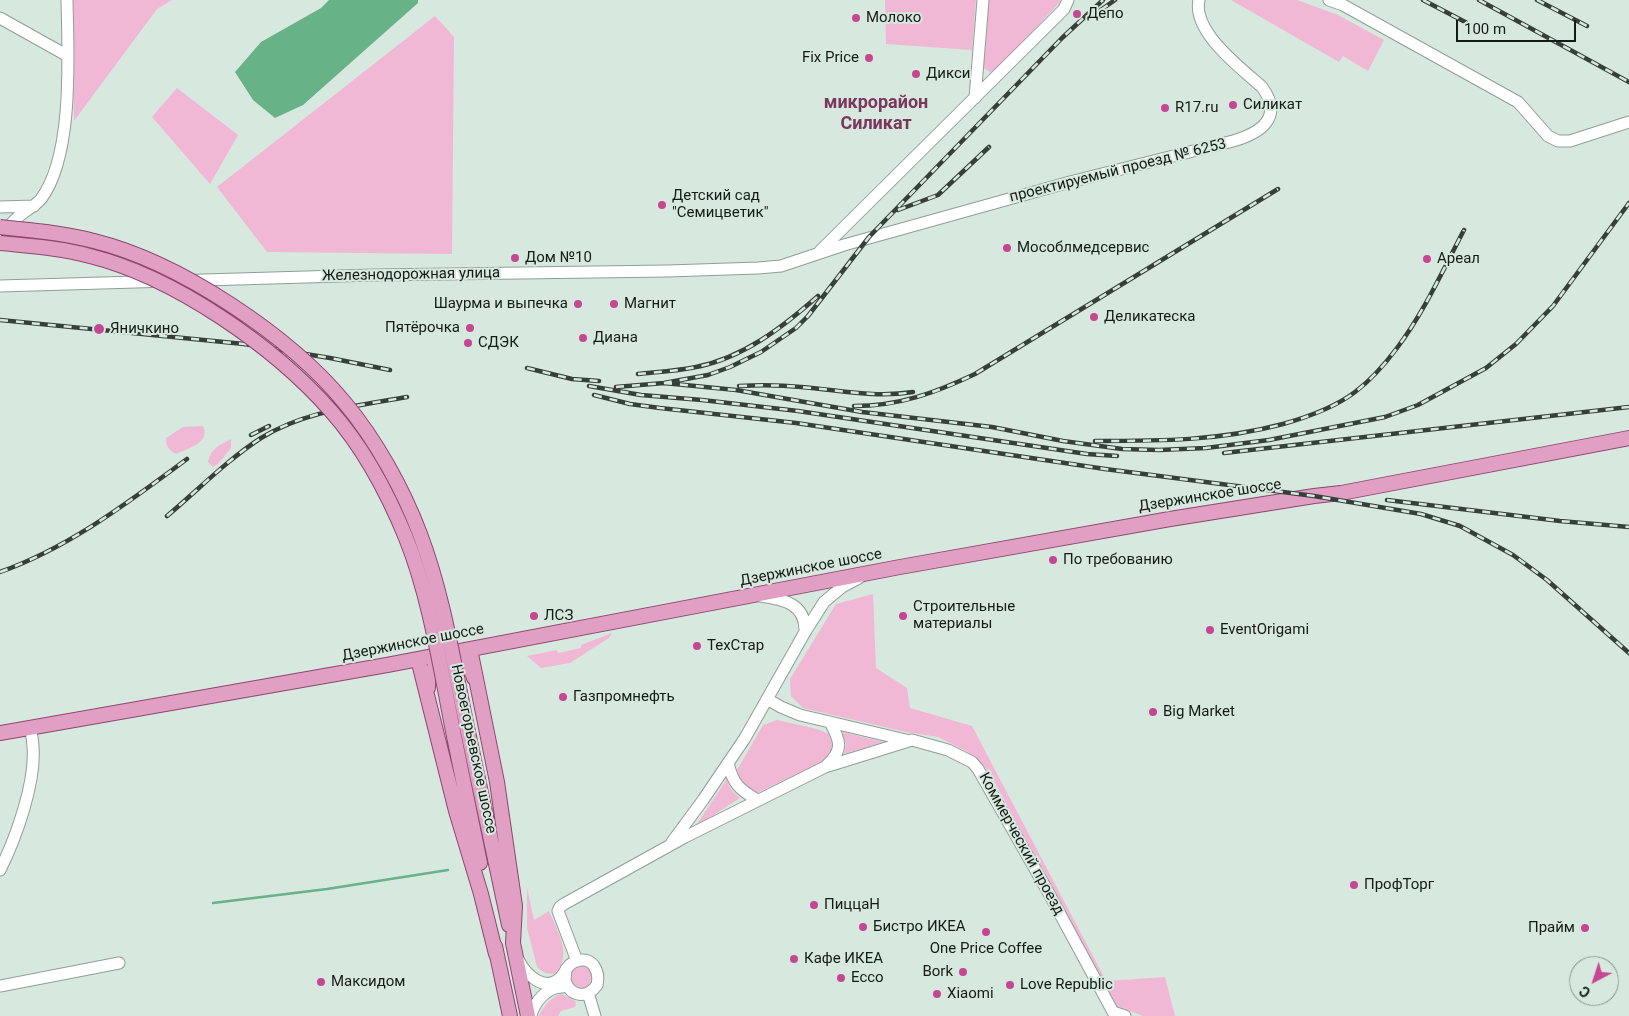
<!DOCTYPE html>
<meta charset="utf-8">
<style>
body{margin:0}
#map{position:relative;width:1629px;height:1016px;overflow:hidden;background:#d7e8de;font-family:Roboto,sans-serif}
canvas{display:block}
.north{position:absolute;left:1569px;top:956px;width:50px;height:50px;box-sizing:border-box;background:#d7e8de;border:1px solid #89968e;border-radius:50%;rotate:220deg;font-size:14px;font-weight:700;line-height:20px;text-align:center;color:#151b17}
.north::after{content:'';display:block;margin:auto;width:18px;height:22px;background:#c54691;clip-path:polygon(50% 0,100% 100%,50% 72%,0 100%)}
.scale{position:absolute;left:1456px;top:20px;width:120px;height:22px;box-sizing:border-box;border:2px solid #151b17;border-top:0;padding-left:6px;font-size:15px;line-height:18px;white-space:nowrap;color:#151b17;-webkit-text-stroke:4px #d7e8de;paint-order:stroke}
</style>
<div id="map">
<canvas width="1629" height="1016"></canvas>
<div class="north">С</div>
<div class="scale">100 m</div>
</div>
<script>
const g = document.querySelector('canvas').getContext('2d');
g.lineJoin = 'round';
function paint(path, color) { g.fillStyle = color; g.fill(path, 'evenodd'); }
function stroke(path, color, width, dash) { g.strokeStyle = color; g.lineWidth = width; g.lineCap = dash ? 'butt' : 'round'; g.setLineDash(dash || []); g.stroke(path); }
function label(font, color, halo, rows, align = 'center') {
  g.font = font + ' Roboto,sans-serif'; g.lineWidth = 4; g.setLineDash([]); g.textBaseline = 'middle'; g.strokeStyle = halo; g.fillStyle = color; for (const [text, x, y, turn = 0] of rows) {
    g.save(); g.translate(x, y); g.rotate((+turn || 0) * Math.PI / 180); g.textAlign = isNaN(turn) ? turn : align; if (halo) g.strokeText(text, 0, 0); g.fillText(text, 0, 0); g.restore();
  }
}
const green = new Path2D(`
 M 72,0 L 172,0 L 157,9 L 74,121 Z
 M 885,0 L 976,0 L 972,50 L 886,44 Z
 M 988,0 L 1060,0 L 1059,3 L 995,71 L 990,72 L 982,67 Z
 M 1231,0 L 1297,0 L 1338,15 L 1384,40 L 1368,71 L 1343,56 L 1339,62 Z
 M 435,16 L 454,37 L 452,254 L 267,252 L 217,187 Z
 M 177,88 L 238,135 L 210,184 L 152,117 Z
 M 203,426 C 211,443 188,448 176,454 C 168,450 166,446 166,438 L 183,427 Z
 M 231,439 L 231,448 L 219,463 L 213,467 L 208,462 C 210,449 221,444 231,439 Z
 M 873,594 L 876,668 L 907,688 L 910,708 L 972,726 L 1105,979 L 1108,981 L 1165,977 L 1175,1016 L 1143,1016 L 1120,1007 L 1113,1007 L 992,777 L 983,765 L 968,752 L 938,737 L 906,732 L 803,708 L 791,696 L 790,679 L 836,604 Z
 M 612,633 L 609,638 L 570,663 L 541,668 L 527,656 L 557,650 L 558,653 L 581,648 L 581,645 Z
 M 777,720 L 817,729 L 829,734 L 833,746 L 828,759 L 757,793 C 745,788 740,783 737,770 L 763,725 Z
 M 842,732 L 884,742 L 844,754 L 846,744 Z
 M 727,779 C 729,789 733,792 740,798 L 695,827 Z
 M 527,888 L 534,920 L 549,911 C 557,930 574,957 554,974 L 545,973 L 537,967 L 527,928 Z
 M 582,965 L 590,969 L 594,977 L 591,986 L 579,990 L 569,981 C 570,972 572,967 582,965 Z
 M 562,994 L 575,1001 L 576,1004 L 575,1007 L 561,1011 L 558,1016 L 539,1016 C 543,1006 552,996 562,994 Z`);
const water = new Path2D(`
 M 329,0 L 418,0 L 418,3 L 303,105 L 275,118 L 253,100 L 235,72 L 261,42 L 321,8 Z`);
const stream = new Path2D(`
 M 213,903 L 327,889 L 448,870`);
const minor = new Path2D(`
 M 1329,0 L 1343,5 L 1518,102 L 1548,136 L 1558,141 L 1570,141 L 1629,122
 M 0,18 L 68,56
 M 975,98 L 983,0
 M 0,207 L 34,206
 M 0,239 C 5,232 10,224 17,218 C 24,211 34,207 41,199 C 74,155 68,54 67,0
 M 820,251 L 1047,26 L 1064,9 L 1068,0
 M 0,286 L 374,275 L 668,271 L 758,268 L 781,266 L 844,245 L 1070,182 L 1233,141 C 1261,133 1284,117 1262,87 C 1241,68 1192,32 1199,0
 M 760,596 C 784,599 806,604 805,632
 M 767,699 L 781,707 L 800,715 L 906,740
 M 728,763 C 733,784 739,789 757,800
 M 827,765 C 844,749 840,741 830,722
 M 672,842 L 703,800 L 745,738 L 805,632 L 824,602 L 842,587 L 859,578
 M 0,870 C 16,838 36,782 33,747 C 33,741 31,734 31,728
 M 518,959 C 525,974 545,994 561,977 C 566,971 568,963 577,961 C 593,956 600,972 597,985 C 587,999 571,997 565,981 L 566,969
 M 577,961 L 558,911 L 560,907 L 564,904 L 685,837 L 825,767 L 912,740 L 948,750 L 972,762 L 978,769 L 1047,890 L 1113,1012 L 1125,1016
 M 0,986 L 119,963
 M 588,993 L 595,1016
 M 531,1016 C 534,1002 547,987 562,987`);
const major = new Path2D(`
 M 470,649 L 497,782 L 515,906 L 513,943 L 528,1016
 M 418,659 L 456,811 L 481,894 L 496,954
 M 428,688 C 426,657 466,649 474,678
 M 468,732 L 509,925
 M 0,733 L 387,665 L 900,567 L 1170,519 L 1314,496 L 1341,493 L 1629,438
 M 454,736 L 480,863
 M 495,946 L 510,1016`);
const rail = new Path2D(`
 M 1423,0 L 1469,24
 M 1479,0 L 1629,82
 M 1537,0 L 1587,26
 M 1088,19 L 1115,0
 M 898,210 L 938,195 L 989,147
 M 0,320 L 244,344 L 330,358 L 390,370
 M 527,368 L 572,379 L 599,381
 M 638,374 C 657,372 677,371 696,367 C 743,358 783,327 818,296
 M 664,383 L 736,390 L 862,412 L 992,427 L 1063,441 L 1122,449 L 1159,450 L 1206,448 L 1269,440 L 1385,417 L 1418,405 L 1486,368 L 1516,344 L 1553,306 L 1629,203
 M 589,386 L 641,395 L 702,400 L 798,411 L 1087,454 L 1117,456
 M 739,386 C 760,385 780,385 801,387 C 840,390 874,398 913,392
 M 616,387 L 664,383 L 708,375 L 730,367 L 761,352 L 796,328 L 808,316 L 869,237 L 1062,38 L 1103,0
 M 594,395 L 630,404 L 660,408 L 796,423 L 1105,469 L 1314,496 L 1421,514 L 1460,526 L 1513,555 L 1547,580 L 1629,653
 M 854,406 C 899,406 935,393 975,374 L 1278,189
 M 251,435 L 269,426
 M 1095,441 C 1160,441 1219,441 1283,424 C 1308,417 1334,408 1355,392 C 1371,380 1385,364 1397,348 C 1424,312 1443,270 1464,230
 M 1224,453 L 1629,407
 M 1387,500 L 1560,521 L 1629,527
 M 167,516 C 198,490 227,460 261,438 C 305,411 357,406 407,397
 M 0,572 C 70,547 127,503 187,459`);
const majorBridge = new Path2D(`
 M 0,227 C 31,230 63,233 94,241 C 179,262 289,335 345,403 C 376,440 403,489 420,534 C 444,597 454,666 468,732
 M 0,243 C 30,246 61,248 90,256 C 174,277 274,346 331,411 C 363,447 388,494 406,538 C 430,597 441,672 454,736`);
const markers = [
 [1077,14,5,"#c54691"],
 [856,18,5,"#c54691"],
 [869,58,5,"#c54691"],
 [916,74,5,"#c54691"],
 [1233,105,5,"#c54691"],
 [1165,108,5,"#c54691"],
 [662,205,5,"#c54691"],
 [1007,248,5,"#c54691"],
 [515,258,5,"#c54691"],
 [1427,259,5,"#c54691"],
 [578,304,5,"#c54691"],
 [614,304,5,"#c54691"],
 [1094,317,5,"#c54691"],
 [470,328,5,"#c54691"],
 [99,329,6,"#c54691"],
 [583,338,5,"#c54691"],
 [468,343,5,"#c54691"],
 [1053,560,5,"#c54691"],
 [534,616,5,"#c54691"],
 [903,616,5,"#c54691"],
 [1210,630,5,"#c54691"],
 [697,646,5,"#c54691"],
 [563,697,5,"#c54691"],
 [1153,712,5,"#c54691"],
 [1354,885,5,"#c54691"],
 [814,905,5,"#c54691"],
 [863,927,5,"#c54691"],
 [1585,928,5,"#c54691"],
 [986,932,5,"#c54691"],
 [794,959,5,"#c54691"],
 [963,972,5,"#c54691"],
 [841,978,5,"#c54691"],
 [321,982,5,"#c54691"],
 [1010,985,5,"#c54691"],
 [937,994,5,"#c54691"]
];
const poiNames = [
 ["Депо",1087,14],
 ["Молоко",866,18],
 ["Fix Price",859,58,"right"],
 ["Дикси",926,74],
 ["Силикат",1243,105],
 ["R17.ru",1175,108],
 ["Детский сад",672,196],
 ["\"Семицветик\"",672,213],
 ["Мособлмедсервис",1017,248],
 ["Дом №10",525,258],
 ["Ареал",1437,259],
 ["Шаурма и выпечка",568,304,"right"],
 ["Магнит",624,304],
 ["Деликатеска",1104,317],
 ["Пятёрочка",460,328,"right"],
 ["Яничкино",110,329],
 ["Диана",593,338],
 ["СДЭК",478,343],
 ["По требованию",1063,560],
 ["Строительные",913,607],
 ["материалы",913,624],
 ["ЛСЗ",544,616],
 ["EventOrigami",1220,630],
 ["ТехСтар",707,646],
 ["Газпромнефть",573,697],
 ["Big Market",1163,712],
 ["ПрофТорг",1364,885],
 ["ПиццаН",824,905],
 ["Бистро ИКЕА",873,927],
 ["Прайм",1575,928,"right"],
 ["One Price Coffee",986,949,"center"],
 ["Кафе ИКЕА",804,959],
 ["Bork",953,972,"right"],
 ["Ecco",851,978],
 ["Максидом",331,982],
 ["Love Republic",1020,985],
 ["Xiaomi",947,994]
];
const streetNames = [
 ["проектируемый проезд № 6253",1118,171,-14],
 ["Железнодорожная улица",411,275,-1],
 ["Дзержинское шоссе",1210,496,-9],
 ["Дзержинское шоссе",811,568,-11],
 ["Дзержинское шоссе",413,643,-11],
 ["Новоегорьевское шоссе",473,749,78],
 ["Коммерческий проезд",1021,844,61]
];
const quarterNames = [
 ["микрорайон",876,103],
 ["Силикат",876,124]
];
paint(green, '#f1b8d5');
paint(water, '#68b288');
stroke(stream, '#68b288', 2.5);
stroke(minor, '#8f9f95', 13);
stroke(major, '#8d476e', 16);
stroke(minor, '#fff', 11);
stroke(major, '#e19fc4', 14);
stroke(rail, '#373f3a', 4.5);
stroke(rail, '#d7e8de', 2.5, [8]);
stroke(majorBridge, '#8d476e', 16, []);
stroke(majorBridge, '#e19fc4', 14);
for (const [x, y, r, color] of markers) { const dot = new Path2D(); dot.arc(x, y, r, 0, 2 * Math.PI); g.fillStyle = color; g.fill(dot); stroke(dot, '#d7e8de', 2); }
label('15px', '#151b17', '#d7e8de', poiNames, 'left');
label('15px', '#151b17', '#d7e8de', streetNames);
label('bold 18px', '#79385c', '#d7e8de', quarterNames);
</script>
